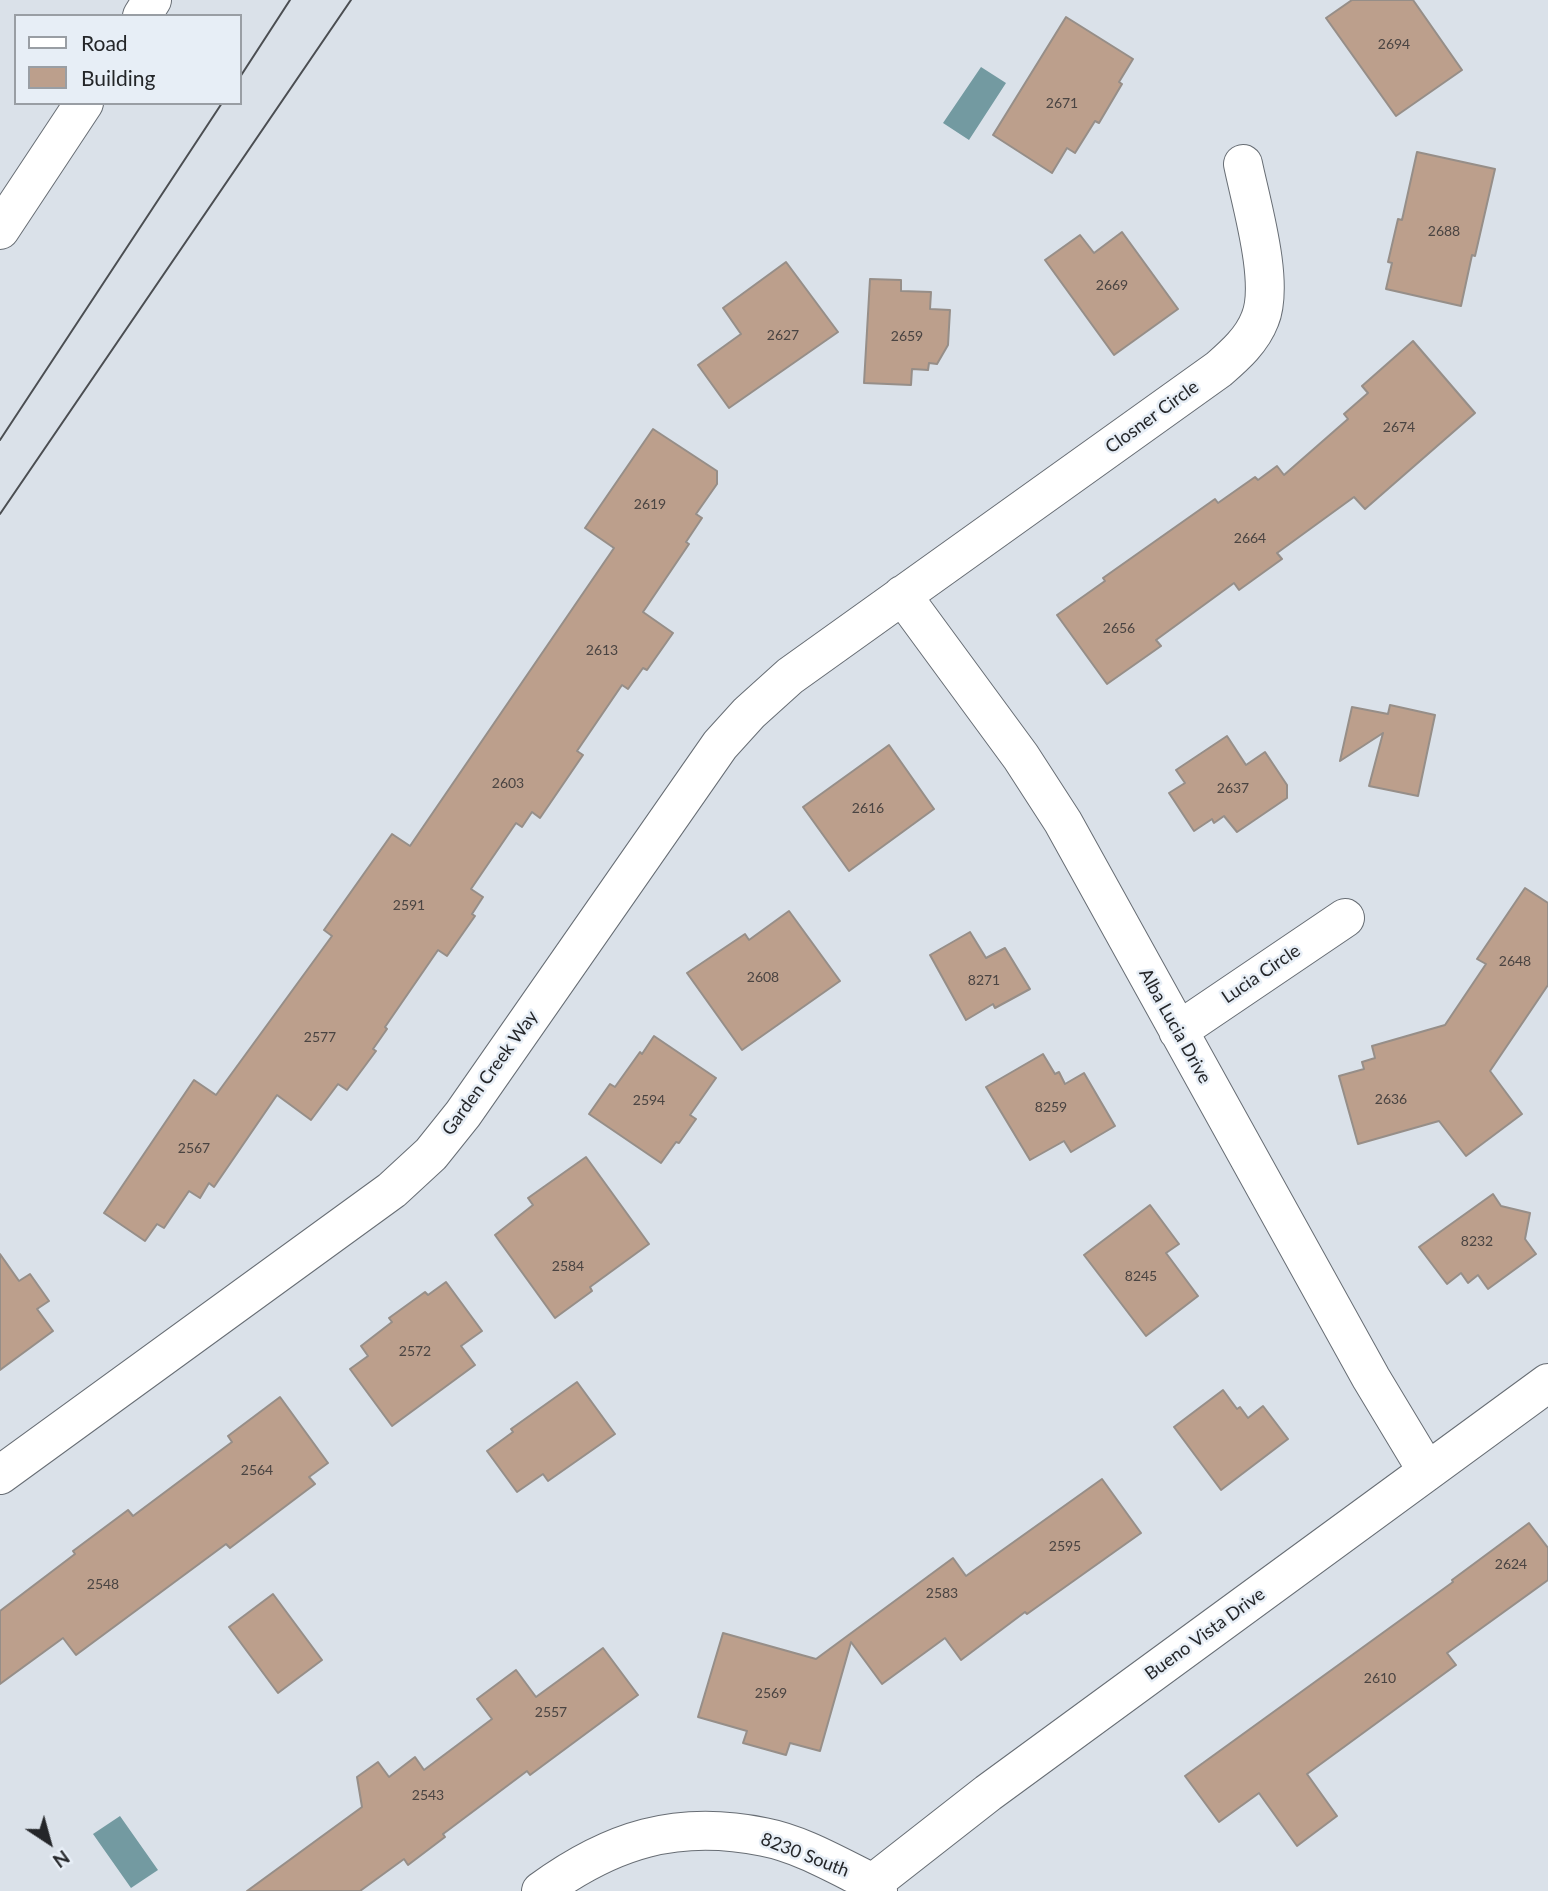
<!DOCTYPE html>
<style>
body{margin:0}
#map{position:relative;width:1548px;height:1891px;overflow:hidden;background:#dae1e9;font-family:Lato,sans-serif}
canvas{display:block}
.legend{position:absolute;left:14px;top:14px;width:228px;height:91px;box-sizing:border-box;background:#e7eef6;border:2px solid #999ea4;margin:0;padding:9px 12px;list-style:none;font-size:21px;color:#242629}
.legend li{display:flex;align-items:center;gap:14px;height:35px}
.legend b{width:35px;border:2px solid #999ea4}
.north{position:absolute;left:14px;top:1807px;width:70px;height:70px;-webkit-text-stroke:5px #e7eef6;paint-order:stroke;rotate:144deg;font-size:19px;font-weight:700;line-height:28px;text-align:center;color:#242629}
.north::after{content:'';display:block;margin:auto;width:24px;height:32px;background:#242629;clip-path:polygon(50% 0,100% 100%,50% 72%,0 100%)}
</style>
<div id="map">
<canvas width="1548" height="1891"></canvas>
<ul class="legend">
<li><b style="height:9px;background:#fff"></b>Road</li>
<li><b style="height:19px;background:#bc9f8c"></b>Building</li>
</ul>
<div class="north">N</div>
</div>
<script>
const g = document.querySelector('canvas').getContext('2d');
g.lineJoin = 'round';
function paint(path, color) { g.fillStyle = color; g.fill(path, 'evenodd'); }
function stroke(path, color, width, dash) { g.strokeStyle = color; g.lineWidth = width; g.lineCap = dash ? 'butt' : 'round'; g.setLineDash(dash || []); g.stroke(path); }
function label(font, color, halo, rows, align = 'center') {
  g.font = font + ' Lato,sans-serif'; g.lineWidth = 5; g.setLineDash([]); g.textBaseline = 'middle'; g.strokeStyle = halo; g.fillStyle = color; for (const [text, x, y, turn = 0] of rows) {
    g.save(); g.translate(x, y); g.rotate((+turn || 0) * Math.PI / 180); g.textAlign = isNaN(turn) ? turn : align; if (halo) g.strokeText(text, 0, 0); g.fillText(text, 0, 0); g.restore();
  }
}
const water = new Path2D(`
 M 981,67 L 1006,83 L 969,140 L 943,123 Z
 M 120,1816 L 158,1870 L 131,1888 L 93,1834 Z`);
const building = new Path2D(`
 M 1352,0 L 1413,0 L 1462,70 L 1396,116 L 1326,18 Z
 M 1066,17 L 1133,59 L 1119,82 L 1122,84 L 1099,123 L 1095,121 L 1075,153 L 1067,148 L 1052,173 L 993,135 Z
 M 1417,152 L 1495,169 L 1475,256 L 1472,255 L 1461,306 L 1386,289 L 1392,263 L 1388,262 L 1398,219 L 1402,220 Z
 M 1122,232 L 1178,309 L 1114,355 L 1045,260 L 1080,235 L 1094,253 Z
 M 786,262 L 838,332 L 729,408 L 698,365 L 741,334 L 723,308 Z
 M 870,279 L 901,280 L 901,291 L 931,292 L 930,309 L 950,310 L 948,345 L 937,364 L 929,363 L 928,370 L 912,369 L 911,385 L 864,383 Z
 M 1413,341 L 1475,413 L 1365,509 L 1354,497 L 1277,553 L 1282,559 L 1239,590 L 1234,583 L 1156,640 L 1161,646 L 1107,684 L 1057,615 L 1105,581 L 1103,578 L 1215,499 L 1218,503 L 1255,477 L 1258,480 L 1277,466 L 1284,475 L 1348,419 L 1344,414 L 1368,393 L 1362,386 Z
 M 653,429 L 717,471 L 717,484 L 696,514 L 702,518 L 686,542 L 689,544 L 643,612 L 673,633 L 647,670 L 643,668 L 628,689 L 622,685 L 577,751 L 583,755 L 540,818 L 532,812 L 522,827 L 516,823 L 471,889 L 483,897 L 472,914 L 475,916 L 447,956 L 438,950 L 385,1027 L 387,1029 L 373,1049 L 376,1051 L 347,1090 L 338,1084 L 311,1120 L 277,1095 L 214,1187 L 209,1183 L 200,1198 L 189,1191 L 164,1228 L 157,1224 L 145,1241 L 104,1213 L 194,1080 L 216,1095 L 332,936 L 324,930 L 392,834 L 410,846 L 614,548 L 585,528 Z
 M 1390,705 L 1435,715 L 1418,796 L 1369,786 L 1383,733 L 1340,761 L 1352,707 L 1388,714 Z
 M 1227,736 L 1246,765 L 1265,752 L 1287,785 L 1287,798 L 1237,832 L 1224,816 L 1214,823 L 1212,819 L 1194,831 L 1169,793 L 1185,783 L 1176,770 Z
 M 889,745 L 934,809 L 849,871 L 803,807 Z
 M 1525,888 L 1548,903 L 1548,985 L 1490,1071 L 1522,1114 L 1466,1156 L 1439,1121 L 1358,1144 L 1339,1076 L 1364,1069 L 1362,1062 L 1375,1058 L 1372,1046 L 1445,1025 L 1486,964 L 1477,959 Z
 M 789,911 L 840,981 L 742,1050 L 687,973 L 745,934 L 749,940 Z
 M 970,932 L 986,958 L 1005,948 L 1030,989 L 995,1008 L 993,1004 L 966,1020 L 930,955 Z
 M 654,1036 L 716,1078 L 690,1115 L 696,1119 L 679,1143 L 676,1142 L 661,1163 L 589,1114 L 610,1084 L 615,1087 L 640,1052 L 642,1054 Z
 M 1043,1054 L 1055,1074 L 1059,1072 L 1065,1084 L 1084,1073 L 1115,1126 L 1071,1152 L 1064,1141 L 1030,1160 L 986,1087 Z
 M 586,1157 L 649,1244 L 590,1287 L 592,1291 L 555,1318 L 495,1235 L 533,1205 L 528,1198 Z
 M 1493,1194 L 1501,1206 L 1530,1213 L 1525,1239 L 1536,1254 L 1488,1289 L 1478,1275 L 1468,1283 L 1461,1273 L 1447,1284 L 1419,1247 Z
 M 1150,1205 L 1179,1244 L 1166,1253 L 1198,1296 L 1146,1336 L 1084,1255 Z
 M 0,1254 L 19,1281 L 30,1274 L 49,1301 L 37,1309 L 53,1331 L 0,1370 Z
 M 446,1282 L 482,1331 L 461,1346 L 475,1365 L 392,1426 L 350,1369 L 368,1356 L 361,1346 L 392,1322 L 389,1318 L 425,1292 L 428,1295 Z
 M 577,1382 L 615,1434 L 548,1481 L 543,1474 L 517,1492 L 487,1451 L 513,1432 L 511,1429 Z
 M 1223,1390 L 1237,1409 L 1240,1407 L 1248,1418 L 1263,1406 L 1288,1439 L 1221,1490 L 1174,1427 Z
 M 280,1397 L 328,1463 L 309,1477 L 315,1484 L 230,1548 L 226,1544 L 76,1655 L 63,1638 L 0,1684 L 0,1611 L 75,1554 L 73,1551 L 128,1510 L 133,1516 L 232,1442 L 228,1436 Z
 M 1102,1479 L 1141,1533 L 1027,1614 L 1025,1612 L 961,1660 L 945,1638 L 882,1684 L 851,1642 L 820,1751 L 790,1743 L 786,1755 L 743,1743 L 747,1731 L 698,1717 L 723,1633 L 816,1659 L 953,1558 L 966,1576 Z
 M 1529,1523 L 1548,1548 L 1548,1580 L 1447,1653 L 1456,1665 L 1307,1774 L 1337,1816 L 1297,1846 L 1259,1793 L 1219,1822 L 1185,1776 L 1453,1582 L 1452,1580 Z
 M 273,1594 L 322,1660 L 278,1693 L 229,1627 Z
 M 603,1648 L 638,1695 L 530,1775 L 527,1771 L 443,1834 L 445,1837 L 408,1865 L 404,1859 L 360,1891 L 247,1891 L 362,1807 L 357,1777 L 378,1762 L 389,1777 L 415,1757 L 424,1770 L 492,1719 L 477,1699 L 516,1670 L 536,1697 Z`);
const minor = new Path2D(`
 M 902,595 L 1021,757 L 1063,822 L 1371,1378 L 1427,1471
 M 1178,1031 L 1345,918
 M 0,1475 L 392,1190 L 431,1154 L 463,1114 L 720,745 L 749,713 L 790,676 L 1219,369 C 1235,355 1252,340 1260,319 C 1275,283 1251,203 1243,164
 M 873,1883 L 988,1793 L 1548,1383
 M 541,1891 C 611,1840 677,1819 764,1837 C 801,1844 838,1866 873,1883 L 878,1891`);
const tertiary = new Path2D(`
 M 142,16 L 152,0
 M 0,230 L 84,103`);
const tram = new Path2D(`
 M 240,77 L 290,0
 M 0,440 L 222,103
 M 0,514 L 351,0`);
const numberNames = [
 ["2694",1394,44],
 ["2671",1062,103],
 ["2688",1444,231],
 ["2669",1112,285],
 ["2627",783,335],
 ["2659",907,336],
 ["2674",1399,427],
 ["2619",650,504],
 ["2664",1250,538],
 ["2656",1119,628],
 ["2613",602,650],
 ["2603",508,783],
 ["2637",1233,788],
 ["2616",868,808],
 ["2591",409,905],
 ["2648",1515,961],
 ["2608",763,977],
 ["8271",984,980],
 ["2577",320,1037],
 ["2636",1391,1099],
 ["2594",649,1100],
 ["8259",1051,1107],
 ["2567",194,1148],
 ["8232",1477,1241],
 ["2584",568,1266],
 ["8245",1141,1276],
 ["2572",415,1351],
 ["2564",257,1470],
 ["2595",1065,1546],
 ["2624",1511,1564],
 ["2548",103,1584],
 ["2583",942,1593],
 ["2610",1380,1678],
 ["2569",771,1693],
 ["2557",551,1712],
 ["2543",428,1795]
];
const streetNames = [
 ["Closner Circle",1152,417,-36],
 ["Lucia Circle",1261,974,-34],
 ["Alba Lucia Drive",1175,1026,61],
 ["Garden Creek Way",490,1073,-54],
 ["Bueno Vista Drive",1205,1634,-36],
 ["8230 South",805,1855,21]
];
paint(water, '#739aa1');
paint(building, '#bc9f8c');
stroke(building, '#968e88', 2);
stroke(minor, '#676d74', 40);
stroke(tertiary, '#676d74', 40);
stroke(minor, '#fff', 38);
stroke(tertiary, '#fff', 38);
stroke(tram, '#4b4e52', 2);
label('14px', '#4a4442', null, numberNames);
label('18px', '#242629', '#e7eef6', streetNames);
</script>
